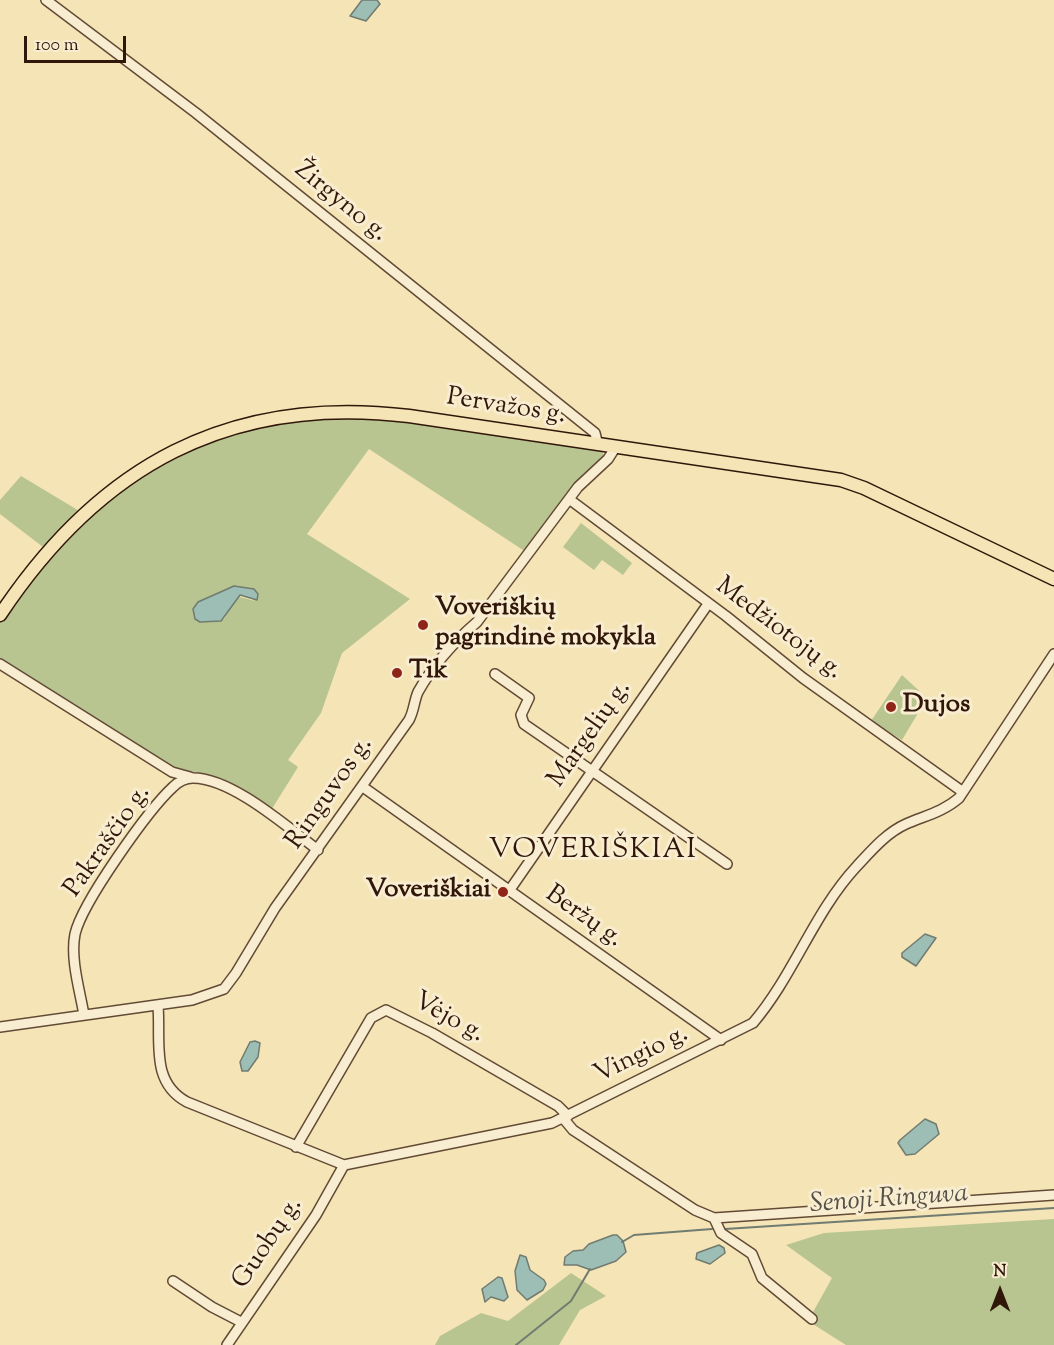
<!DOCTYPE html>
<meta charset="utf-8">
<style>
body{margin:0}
#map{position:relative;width:1054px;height:1345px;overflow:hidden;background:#f4e4b6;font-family:"Sorts Mill Goudy",serif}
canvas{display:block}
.north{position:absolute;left:970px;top:1261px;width:60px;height:60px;-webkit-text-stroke:4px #f8edd0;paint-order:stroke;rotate:0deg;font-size:16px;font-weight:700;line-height:24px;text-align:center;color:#31170a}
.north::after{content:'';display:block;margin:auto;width:21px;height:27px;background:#31170a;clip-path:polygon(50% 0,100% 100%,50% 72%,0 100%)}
.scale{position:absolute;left:24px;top:36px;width:102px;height:27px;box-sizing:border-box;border:3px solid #31170a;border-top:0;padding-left:8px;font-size:18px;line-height:21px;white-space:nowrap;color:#31170a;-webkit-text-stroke:4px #f8edd0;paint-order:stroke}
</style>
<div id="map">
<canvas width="1054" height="1345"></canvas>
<div class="north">N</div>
<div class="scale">100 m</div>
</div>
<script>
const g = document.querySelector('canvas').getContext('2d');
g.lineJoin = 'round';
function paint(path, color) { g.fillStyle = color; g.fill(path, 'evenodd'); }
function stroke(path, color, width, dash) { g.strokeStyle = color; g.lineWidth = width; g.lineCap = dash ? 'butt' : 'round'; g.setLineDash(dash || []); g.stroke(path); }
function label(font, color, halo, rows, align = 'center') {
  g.font = font + ' "Sorts Mill Goudy",serif'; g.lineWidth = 6; g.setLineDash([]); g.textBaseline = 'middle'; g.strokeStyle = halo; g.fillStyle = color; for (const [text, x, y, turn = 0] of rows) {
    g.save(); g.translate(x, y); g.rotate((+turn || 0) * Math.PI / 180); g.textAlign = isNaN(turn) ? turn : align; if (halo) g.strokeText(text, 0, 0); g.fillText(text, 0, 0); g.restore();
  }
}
const green = new Path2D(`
 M 369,415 L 602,450 L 604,457 L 526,552 L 369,449 L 307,534 L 410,599 L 342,653 L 321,713 L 288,760 L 298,767 L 270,812 L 158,759 L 0,658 L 0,619 L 70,532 L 146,470 L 207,441 L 298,417 ZM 234,586 L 255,601 L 236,596 L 224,619 L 193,609 L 198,602 Z
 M 21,476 L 81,512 L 43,547 L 0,514 L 0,500 Z
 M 581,523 L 632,563 L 623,575 L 602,560 L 594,570 L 563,547 Z
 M 902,675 L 927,698 L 902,740 L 871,721 Z
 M 1054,1219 L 1054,1345 L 846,1345 L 808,1321 L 832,1278 L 786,1245 L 824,1233 Z
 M 571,1273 L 606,1296 L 580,1310 L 559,1345 L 435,1345 L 440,1336 L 481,1313 L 508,1321 Z`);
const water = new Path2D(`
 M 362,0 L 377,0 L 380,4 L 366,21 L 350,16 Z
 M 234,586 L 254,589 L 258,594 L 257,600 L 240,595 L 221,621 L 200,622 L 195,619 L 193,609 L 198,602 Z
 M 925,934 L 936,938 L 916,966 L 902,957 L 902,953 Z
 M 255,1041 L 260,1043 L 258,1057 L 248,1071 L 242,1071 L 240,1062 L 250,1042 Z
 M 925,1119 L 936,1124 L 939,1134 L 915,1154 L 906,1155 L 898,1143 L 900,1140 Z
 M 613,1235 L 617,1235 L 623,1241 L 626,1252 L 616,1261 L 591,1270 L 577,1265 L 564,1265 L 565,1257 L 573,1251 L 583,1250 L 589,1244 Z
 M 719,1245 L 724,1248 L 725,1253 L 710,1264 L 696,1259 L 697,1253 Z
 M 520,1255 L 526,1257 L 530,1270 L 544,1280 L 546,1284 L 543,1290 L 527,1300 L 517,1290 L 515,1271 Z
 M 498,1277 L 502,1278 L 508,1297 L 504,1301 L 491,1297 L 485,1302 L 482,1289 Z`);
const stream = new Path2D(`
 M 725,1229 L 1054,1208
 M 622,1242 L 634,1235 L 712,1229
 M 516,1345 L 571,1301 L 590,1269`);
const minor = new Path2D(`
 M 46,0 L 196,113 L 595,433 L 598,445
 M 569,499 L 726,616 L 803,678 L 963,792
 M 0,664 L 172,772 L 190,777
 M 495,674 L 529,698 L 521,715 L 524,724 L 727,864
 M 363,787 L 721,1040
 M 509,891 L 708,604
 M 158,1006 C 161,1042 150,1082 187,1102 L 344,1165 L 552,1123 L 753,1023 C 794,975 814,912 857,866 C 871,851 886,833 906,824 C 924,816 943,812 959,798 L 1054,654
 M 84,1015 C 80,991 70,959 75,934 C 82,903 148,810 173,787 C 178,782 186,778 193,778 C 232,778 287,827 318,850
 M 0,1027 L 192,1000 L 224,989 L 236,973 L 275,908 L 409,720 C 414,711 414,701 418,692 C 432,667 455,641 477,622 L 578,487 L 608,459 L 615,448
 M 563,1118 L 573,1130 L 695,1210 L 714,1218
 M 296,1147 L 371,1018 L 386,1010 L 432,1033 L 558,1106 L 568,1116
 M 714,1218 L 1054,1195
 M 714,1218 L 721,1233 L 752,1254 L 762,1278 L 812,1319
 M 173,1281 L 212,1307 L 241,1322
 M 227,1345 L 316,1215 L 344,1165`);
const major = new Path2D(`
 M 0,615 C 99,466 229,394 409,416 L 841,480 L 864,488 L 1054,579`);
const markers = [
 [423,625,6,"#8f2418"],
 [397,673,6,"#8f2418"],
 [891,707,6,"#8f2418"],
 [503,892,6,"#8f2418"]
];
const streetNames = [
 ["Žirgyno g.",340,203,39],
 ["Pervažos g.",506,408,9],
 ["Medžiotojų g.",778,630,37],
 ["Margelių g.",591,735,-55],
 ["Ringuvos g.",331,794,-55],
 ["Pakraščio g.",109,842,-55],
 ["Beržų g.",583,918,35],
 ["Vėjo g.",448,1019,29],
 ["Vingio g.",642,1056,-26],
 ["Guobų g.",269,1244,-56]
];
const poiNames = [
 ["Voveriškių",435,610],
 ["pagrindinė mokykla",435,640],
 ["Tik",409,673],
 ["Dujos",903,707],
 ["Voveriškiai",491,892,"right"]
];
const waterNames = [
 ["Senoji Ringuva",889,1201,-4]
];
const quarterNames = [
 ["VOVERIŠKIAI",593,852]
];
paint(green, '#b8c591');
paint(water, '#9cbeb4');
stroke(water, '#717b70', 1.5);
stroke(stream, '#717b70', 2);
stroke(minor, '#624a35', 12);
stroke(major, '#31170a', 15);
stroke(minor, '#f8edd0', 9);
stroke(major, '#f4e4b6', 12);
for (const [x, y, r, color] of markers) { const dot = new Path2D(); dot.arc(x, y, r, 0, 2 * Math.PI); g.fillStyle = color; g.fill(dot); stroke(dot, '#f8edd0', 2); }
label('26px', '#31170a', '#f8edd0', streetNames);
label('bold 26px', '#31170a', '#f8edd0', poiNames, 'left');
label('italic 27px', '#565146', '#f8edd0', waterNames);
g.letterSpacing = '1.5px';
label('28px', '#31170a', '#f8edd0', quarterNames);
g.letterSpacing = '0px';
</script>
